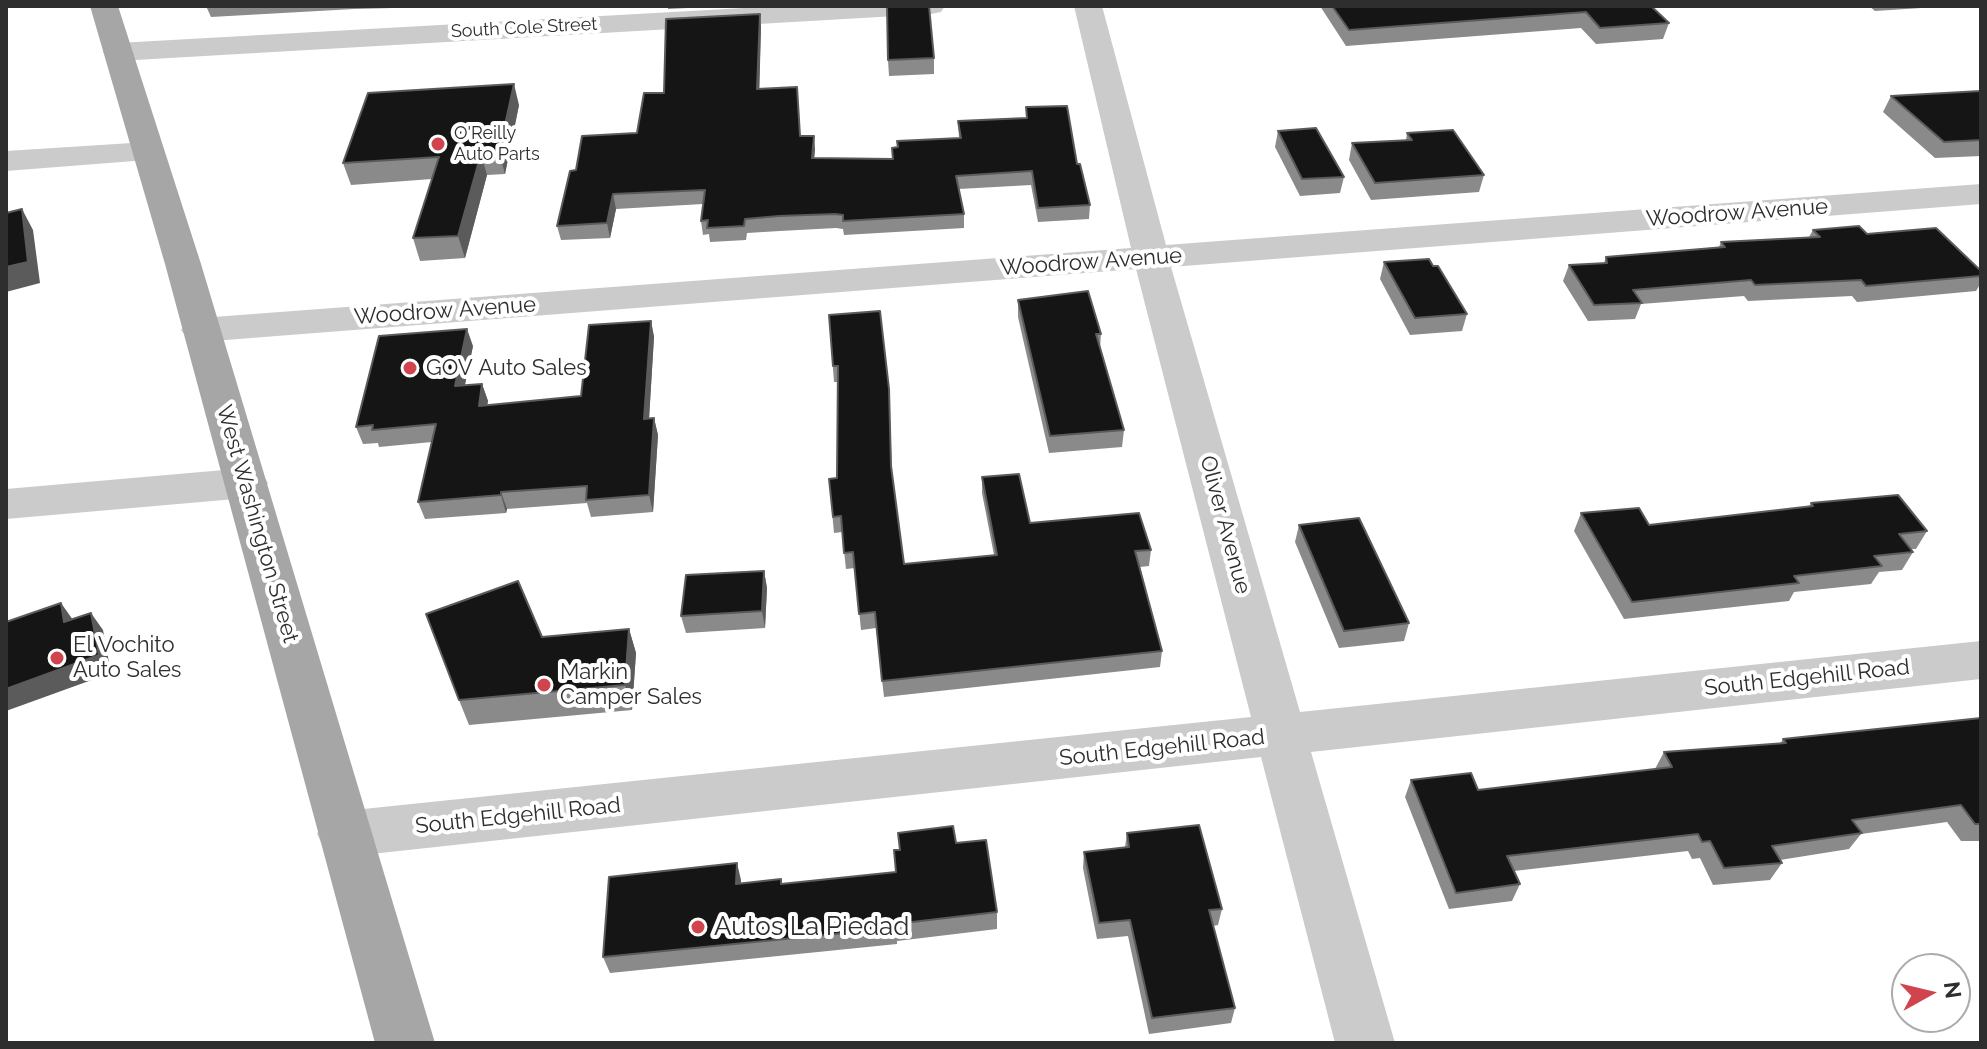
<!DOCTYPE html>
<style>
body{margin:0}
#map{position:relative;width:1987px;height:1049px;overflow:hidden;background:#fff;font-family:Raleway,sans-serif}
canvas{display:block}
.frame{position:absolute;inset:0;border:8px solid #2e2e2e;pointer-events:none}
.north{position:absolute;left:1891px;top:953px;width:80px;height:80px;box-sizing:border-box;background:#fff;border:2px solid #ababab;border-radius:50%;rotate:82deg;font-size:22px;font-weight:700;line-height:32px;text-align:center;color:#2e2e2e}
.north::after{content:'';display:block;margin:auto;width:28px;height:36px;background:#d0444e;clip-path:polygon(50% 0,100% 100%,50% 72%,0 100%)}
</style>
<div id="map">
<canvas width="1987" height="1049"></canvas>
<div class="frame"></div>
<div class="north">N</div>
</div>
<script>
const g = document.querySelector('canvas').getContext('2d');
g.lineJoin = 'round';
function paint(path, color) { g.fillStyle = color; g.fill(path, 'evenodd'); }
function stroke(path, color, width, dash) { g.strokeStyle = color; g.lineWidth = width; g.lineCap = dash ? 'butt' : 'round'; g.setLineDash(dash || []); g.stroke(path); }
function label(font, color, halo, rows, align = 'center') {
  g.font = font + ' Raleway,sans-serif'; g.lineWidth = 8; g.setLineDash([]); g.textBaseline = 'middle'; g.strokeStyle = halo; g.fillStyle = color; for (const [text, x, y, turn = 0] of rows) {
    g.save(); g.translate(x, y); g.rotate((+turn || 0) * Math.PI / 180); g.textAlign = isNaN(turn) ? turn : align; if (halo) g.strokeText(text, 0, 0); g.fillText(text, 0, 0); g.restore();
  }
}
const minor = new Path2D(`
 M 780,6 L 945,6 L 941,12 L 931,14 L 118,61 L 108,58 L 103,52 L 108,46 L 118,43 Z
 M 1074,6 L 1102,6 L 1166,245 L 1981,184 L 1981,204 L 1171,267 L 1300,712 L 1981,641 L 1981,679 L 1311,752 L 1395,1043 L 1335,1043 L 1261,757 L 344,857 L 325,850 L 317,834 L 325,818 L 344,811 L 1251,717 L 1136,269 L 200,342 L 187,338 L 181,330 L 187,322 L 200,318 L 1131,248 Z
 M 148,142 L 160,145 L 164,152 L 160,159 L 6,171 L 6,151 Z
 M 247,468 L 262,473 L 268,483 L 262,493 L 247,498 L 6,519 L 6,489 Z`);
const major = new Path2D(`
 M 90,6 L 118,6 L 201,264 L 435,1043 L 375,1043 L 165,264 Z`);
const wall = new Path2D(`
 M 206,6 L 470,6 L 354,9 L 211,17 Z
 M 668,6 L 726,6 L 668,9 Z
 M 1320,6 L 1651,6 L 1669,23 L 1663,39 L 1596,44 L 1581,28 L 1346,46 Z
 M 1869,6 L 1952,6 L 1875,11 Z
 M 761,27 L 759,89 L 797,87 L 800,136 L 815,149 L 814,158 L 892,159 L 892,148 L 959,138 L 958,121 L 1026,118 L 1026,107 L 1077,164 L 1090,205 L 1089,219 L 1038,222 L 1031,185 L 959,189 L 964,214 L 964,228 L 844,235 L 843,229 L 836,228 L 780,231 L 747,233 L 746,240 L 710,242 L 709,234 L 703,235 L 701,221 L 703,204 L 616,209 L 610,238 L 561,240 L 557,226 L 576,170 L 637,133 L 664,93 Z
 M 934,58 L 934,74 L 889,76 L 888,60 Z
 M 1981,91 L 1981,156 L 1935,158 L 1883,112 L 1891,96 Z
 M 519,105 L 505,174 L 487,175 L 465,258 L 420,261 L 413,238 L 432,179 L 351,185 L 343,163 Z
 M 1278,131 L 1344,177 L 1340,193 L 1300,196 L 1275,147 Z
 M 1407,133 L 1484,175 L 1479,192 L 1371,200 L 1349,160 L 1352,143 L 1406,140 Z
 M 1813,230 L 1867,234 L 1981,276 L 1981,283 L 1976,291 L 1857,302 L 1852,296 L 1748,301 L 1744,296 L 1641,304 L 1635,319 L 1588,321 L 1563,281 L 1569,265 L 1604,263 L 1606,257 L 1719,247 L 1721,242 L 1809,237 Z
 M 1384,262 L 1433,266 L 1467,314 L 1462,331 L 1410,335 L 1380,279 Z
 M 1018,300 L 1101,334 L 1100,348 L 1124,430 L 1122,447 L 1049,453 L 1018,317 Z
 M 829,315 L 889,389 L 892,473 L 904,564 L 994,555 L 982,493 L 982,477 L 1030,523 L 1151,550 L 1149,566 L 1140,567 L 1162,651 L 1160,667 L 884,697 L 876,628 L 861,630 L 855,568 L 846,569 L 842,532 L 834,533 L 829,479 L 837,478 L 838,382 L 834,382 Z
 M 651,321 L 654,337 L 649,418 L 654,418 L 658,435 L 653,512 L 591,517 L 587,503 L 507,509 L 506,513 L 425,519 L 418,502 L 432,442 L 379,447 L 378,443 L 363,444 L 356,427 L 473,346 L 465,385 L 482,384 L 488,401 L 487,405 L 581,396 Z
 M 1811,503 L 1927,531 L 1916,549 L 1911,549 L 1913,552 L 1902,570 L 1879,572 L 1871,584 L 1794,592 L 1789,601 L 1624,619 L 1574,531 L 1581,513 L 1649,525 L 1809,507 Z
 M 1299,525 L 1409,623 L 1404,641 L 1339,648 L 1295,542 Z
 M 764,571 L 767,588 L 765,628 L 686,633 L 681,616 Z
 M 629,629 L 636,653 L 632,710 L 469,725 L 459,700 L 542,637 Z
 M 1981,718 L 1981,841 L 1961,841 L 1947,822 L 1861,834 L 1849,849 L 1780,860 L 1782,863 L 1770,880 L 1713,885 L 1700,858 L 1692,859 L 1688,851 L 1514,871 L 1520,884 L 1512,901 L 1449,909 L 1405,797 L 1411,780 L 1478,790 L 1655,769 L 1664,752 L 1780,744 L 1783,739 Z
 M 1127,833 L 1222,909 L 1218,925 L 1213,926 L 1235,1008 L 1231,1023 L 1149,1034 L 1128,936 L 1097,939 L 1083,868 L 1084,852 L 1125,847 Z
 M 956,843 L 997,912 L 997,929 L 897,941 L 897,944 L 610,973 L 603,957 L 741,880 L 740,883 L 781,879 L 782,884 L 896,872 Z`);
const shadedWall = new Path2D(`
 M 760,14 L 761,27 L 759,103 L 757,89 Z
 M 514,84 L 519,105 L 505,174 L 499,152 Z
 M 814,136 L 815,149 L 813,172 L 812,158 Z
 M 481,154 L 487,175 L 465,258 L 458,236 Z
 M 613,194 L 616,209 L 610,238 L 607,223 Z
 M 22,209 L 33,230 L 40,283 L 6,292 L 6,267 Z
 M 651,321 L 654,337 L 648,436 L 644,419 Z
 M 467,329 L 473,346 L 461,403 L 455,386 Z
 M 482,384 L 488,401 L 484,423 L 479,406 Z
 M 654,418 L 658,435 L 653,512 L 649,495 Z
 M 501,492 L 507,509 L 506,513 L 501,495 Z
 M 764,571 L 767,588 L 765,628 L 762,611 Z
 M 61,603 L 73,620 L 64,622 Z
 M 91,613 L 103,630 L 111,673 L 6,711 L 6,689 Z
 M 629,629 L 636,653 L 632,710 L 625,685 Z
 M 737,863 L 741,880 L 740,900 L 736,884 Z`);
const building = new Path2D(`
 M 887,6 L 929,6 L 934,58 L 888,60 Z
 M 1332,6 L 1651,6 L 1669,23 L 1600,28 L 1586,12 L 1349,30 Z
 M 760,14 L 757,89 L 797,87 L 800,136 L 814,136 L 812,158 L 893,159 L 892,148 L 898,147 L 897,141 L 961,138 L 958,121 L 1027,118 L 1026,107 L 1067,106 L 1077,164 L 1080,164 L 1090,205 L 1038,208 L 1032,171 L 956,176 L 964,214 L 843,221 L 843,215 L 835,214 L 779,216 L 745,219 L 744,226 L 707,228 L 708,220 L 701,221 L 705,190 L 613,194 L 607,223 L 557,226 L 570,171 L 576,170 L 582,136 L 637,133 L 644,93 L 664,93 L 666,19 Z
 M 514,84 L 499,152 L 481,154 L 458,236 L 413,238 L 439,157 L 343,163 L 368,93 Z
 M 1981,91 L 1981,140 L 1944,142 L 1891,96 Z
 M 1316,128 L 1344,177 L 1302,179 L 1278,131 Z
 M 1453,130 L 1484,175 L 1375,183 L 1352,143 L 1412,140 L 1407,133 Z
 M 22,209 L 28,262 L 6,267 L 6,213 Z
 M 1859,226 L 1867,234 L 1936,228 L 1981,271 L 1981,276 L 1866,286 L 1861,280 L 1755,285 L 1751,280 L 1633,290 L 1642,303 L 1594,305 L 1569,265 L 1607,263 L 1606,257 L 1725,247 L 1721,242 L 1820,237 L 1813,230 Z
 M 1429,259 L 1433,266 L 1438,266 L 1467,314 L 1415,318 L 1384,262 Z
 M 1088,291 L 1101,334 L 1096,334 L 1124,430 L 1050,436 L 1018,300 Z
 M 880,311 L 889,389 L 891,466 L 904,564 L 997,555 L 982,477 L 1019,474 L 1030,523 L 1139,513 L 1151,550 L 1135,551 L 1162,651 L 882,681 L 875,612 L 859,614 L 853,552 L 844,553 L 841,516 L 833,517 L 829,479 L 837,478 L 838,366 L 833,366 L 829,315 Z
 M 651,321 L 644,419 L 654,418 L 649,495 L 586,500 L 587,486 L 501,492 L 501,495 L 418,502 L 436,424 L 372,430 L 373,425 L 356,427 L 379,336 L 467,329 L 455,386 L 482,384 L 479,406 L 581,396 L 589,325 Z
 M 1898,495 L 1927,531 L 1899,534 L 1913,552 L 1874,556 L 1882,566 L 1794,576 L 1799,583 L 1632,602 L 1581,513 L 1639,508 L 1649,525 L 1813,506 L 1811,503 Z
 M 1359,518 L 1409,623 L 1344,631 L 1299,525 Z
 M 764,571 L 762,611 L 681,616 L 686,575 Z
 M 518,581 L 542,637 L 629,629 L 625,685 L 459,700 L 426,614 Z
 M 61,603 L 64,622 L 91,613 L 99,655 L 6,689 L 6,622 Z
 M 1981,718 L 1981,824 L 1975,824 L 1961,805 L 1852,820 L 1862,833 L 1772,846 L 1782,863 L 1724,868 L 1710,841 L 1702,842 L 1698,834 L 1507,856 L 1520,884 L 1456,893 L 1411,780 L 1471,773 L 1478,790 L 1672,767 L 1664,752 L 1786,743 L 1783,739 Z
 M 1199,825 L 1222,909 L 1209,910 L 1235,1008 L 1152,1018 L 1130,920 L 1099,923 L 1084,852 L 1129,847 L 1127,833 Z
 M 953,826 L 956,843 L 986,840 L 997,912 L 895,924 L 896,928 L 603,957 L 609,877 L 737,863 L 736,884 L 781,879 L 781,884 L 896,872 L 894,850 L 900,850 L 898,833 Z`);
const markers = [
 [438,144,8,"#d0444e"],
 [410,368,8,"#d0444e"],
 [57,658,8,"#d0444e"],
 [544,685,8,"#d0444e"],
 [698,927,8,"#d0444e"]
];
const farStreetnames = [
 ["South Cole Street",524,28,-3]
];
const farPoinames = [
 ["O'Reilly",454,134],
 ["Auto Parts",454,155]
];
const streetNames = [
 ["Woodrow Avenue",1737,213,-4],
 ["Woodrow Avenue",1091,262,-4],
 ["Woodrow Avenue",445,311,-4],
 ["West Washington Street",257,524,74],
 ["Oliver Avenue",1225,525,75],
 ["South Edgehill Road",1807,678,-6],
 ["South Edgehill Road",1162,748,-6],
 ["South Edgehill Road",518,816,-6]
];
const poiNames = [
 ["GOV Auto Sales",426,368],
 ["El Vochito",73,645],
 ["Auto Sales",73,670],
 ["Markin",560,672],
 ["Camper Sales",560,697]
];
const nearPoinames = [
 ["Autos La Piedad",714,927]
];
paint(minor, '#cbcbcb');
paint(major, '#a6a6a6');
paint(wall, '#8a8a8a');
paint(shadedWall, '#5b5b5b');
paint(building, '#151515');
stroke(building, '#5b5b5b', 2);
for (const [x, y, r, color] of markers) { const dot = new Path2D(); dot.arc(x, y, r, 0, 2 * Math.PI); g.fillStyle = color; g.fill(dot); stroke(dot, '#fff', 3); }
label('18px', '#2e2e2e', '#fff', farStreetnames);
label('18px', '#2e2e2e', '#fff', farPoinames, 'left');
label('22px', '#2e2e2e', '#fff', streetNames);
label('22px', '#2e2e2e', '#fff', poiNames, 'left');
label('26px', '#2e2e2e', '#fff', nearPoinames, 'left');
</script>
